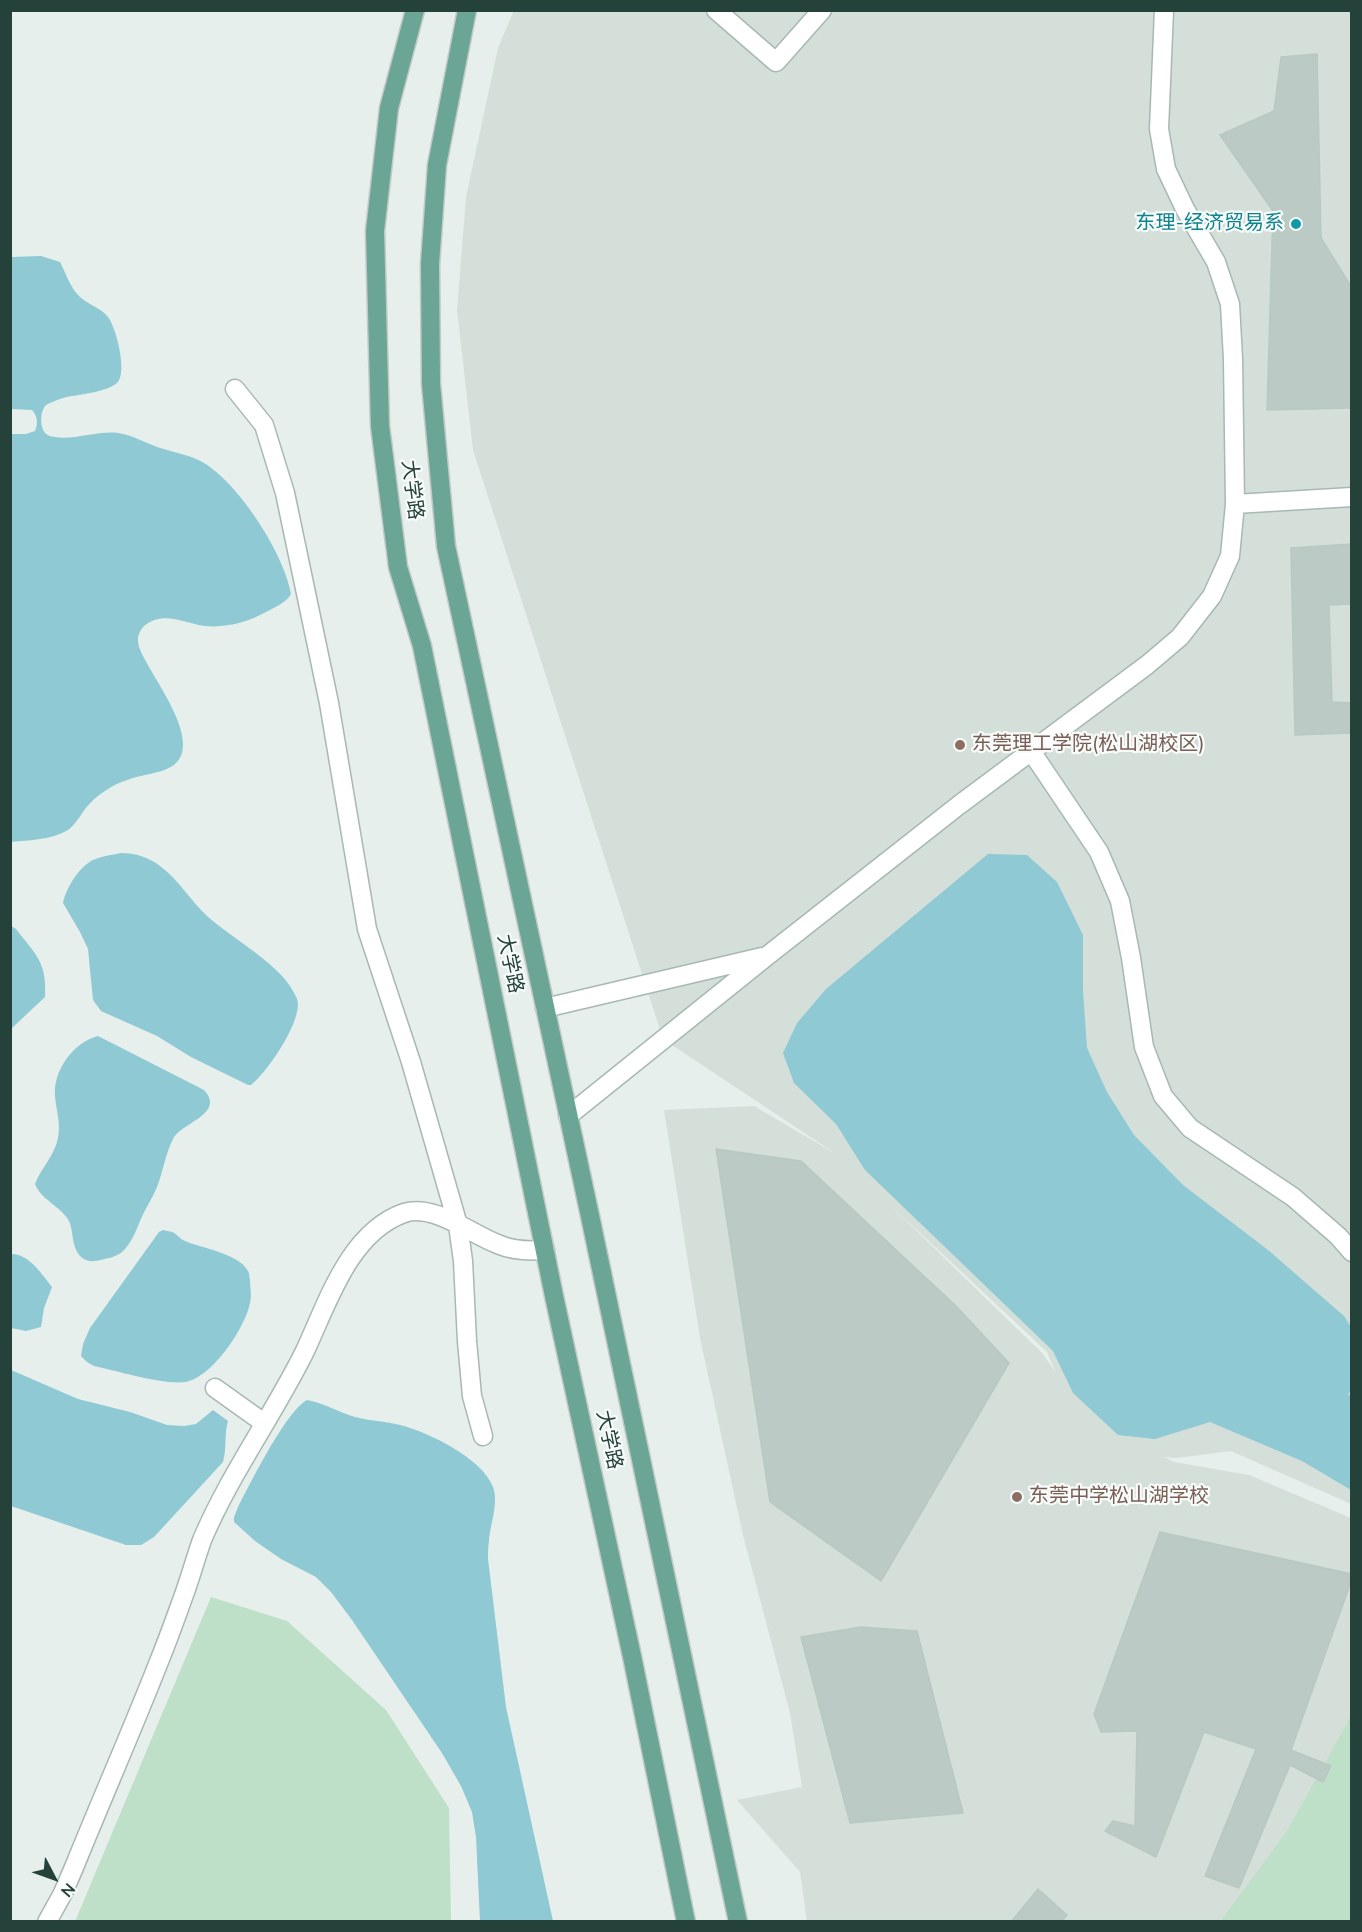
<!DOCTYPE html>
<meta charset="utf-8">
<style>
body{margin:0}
#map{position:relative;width:1362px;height:1932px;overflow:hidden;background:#e6efeb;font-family:"Nunito Sans",sans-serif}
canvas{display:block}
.frame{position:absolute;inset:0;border:12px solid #24423a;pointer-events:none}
.north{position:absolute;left:24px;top:1848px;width:60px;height:60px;-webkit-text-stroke:4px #f7fbf9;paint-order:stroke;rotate:131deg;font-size:16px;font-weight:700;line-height:24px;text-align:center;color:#24423a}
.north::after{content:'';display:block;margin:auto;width:21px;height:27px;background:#24423a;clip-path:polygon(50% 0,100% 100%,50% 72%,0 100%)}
</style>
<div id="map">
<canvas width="1362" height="1932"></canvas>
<div class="frame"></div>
<div class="north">N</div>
</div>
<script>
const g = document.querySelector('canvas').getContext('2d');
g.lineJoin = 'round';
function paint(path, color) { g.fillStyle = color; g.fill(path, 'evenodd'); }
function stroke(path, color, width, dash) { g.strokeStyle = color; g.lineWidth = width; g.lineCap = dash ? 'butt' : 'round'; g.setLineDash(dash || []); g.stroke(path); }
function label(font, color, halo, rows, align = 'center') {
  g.font = font + ' "Nunito Sans","Noto Sans SC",sans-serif'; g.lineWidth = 4.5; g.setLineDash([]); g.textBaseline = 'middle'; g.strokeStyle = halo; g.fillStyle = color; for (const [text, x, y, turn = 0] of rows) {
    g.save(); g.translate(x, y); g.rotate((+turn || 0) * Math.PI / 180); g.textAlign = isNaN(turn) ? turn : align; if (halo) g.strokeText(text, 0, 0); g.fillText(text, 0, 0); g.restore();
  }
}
const built = new Path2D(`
 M 514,10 L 1351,11 L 1351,1504 L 1231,1451 L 1177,1458 L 1164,1457 L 1174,1462 L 1249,1475 L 1351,1518 L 1351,1921 L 807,1921 L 800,1872 L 737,1800 L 802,1787 L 790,1713 L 743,1535 L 700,1338 L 664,1110 L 754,1106 L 836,1154 L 663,1039 L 473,450 L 457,310 L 466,197 L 498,48 ZM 887,1202 L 1047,1352 L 1056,1373 L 1043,1354 Z`);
const green = new Path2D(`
 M 211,1597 L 287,1621 L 386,1710 L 449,1808 L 451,1921 L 79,1922 L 76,1919 Z
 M 1351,1716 L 1351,1921 L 1220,1922 L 1287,1831 Z`);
const water = new Path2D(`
 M 41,256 L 60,262 C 66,273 69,285 78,295 C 86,304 100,307 108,317 C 116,327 128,373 117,383 C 105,393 78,394 63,398 C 57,400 51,402 46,405 C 39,412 39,433 50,436 C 70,442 98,430 118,433 C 132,435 144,442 157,447 C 172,452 191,455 204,463 C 239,484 285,555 291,594 C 286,603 275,607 266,612 C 248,622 226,628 205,626 C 184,623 163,610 144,626 C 142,628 138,634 138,638 C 137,648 145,659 149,667 C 161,688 184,722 183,746 C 182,774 149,772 130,779 C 113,784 96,795 85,809 C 80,816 75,825 68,830 C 52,840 29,840 11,842 L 11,434 L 26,434 L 35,431 C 38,425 38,416 32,410 L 11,409 L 11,257 Z
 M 121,853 C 136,853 148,857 160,866 C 178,879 190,900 207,916 C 232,939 285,966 297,999 C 304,1019 267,1073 251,1085 L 248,1085 L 191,1057 L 157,1036 L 101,1011 L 93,1000 L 88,949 L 80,932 L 63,903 C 66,888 79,867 93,860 C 102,856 112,855 121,853 Z
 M 988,854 L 1027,855 L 1057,882 L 1083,935 L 1083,991 L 1087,1048 L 1107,1092 L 1134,1135 L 1183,1185 L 1268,1250 L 1344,1316 L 1351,1327 L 1351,1389 L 1348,1395 L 1352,1395 L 1351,1490 L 1302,1461 L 1210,1422 L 1155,1439 L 1118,1435 L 1073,1393 L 1053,1351 L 865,1170 L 836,1124 L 794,1083 L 783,1053 L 797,1023 L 826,989 Z
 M 11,926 L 16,929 C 36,955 47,962 45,997 L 11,1029 Z
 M 98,1036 L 204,1090 C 226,1114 182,1122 173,1139 C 165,1155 163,1172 157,1187 C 152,1199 145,1209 140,1221 C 136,1231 131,1244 122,1252 C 116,1257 108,1258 101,1260 C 93,1262 86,1262 80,1256 C 71,1246 74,1232 69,1221 C 61,1206 41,1200 35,1184 C 41,1168 55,1155 58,1138 C 61,1123 56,1110 55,1096 C 53,1070 74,1042 98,1036 Z
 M 163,1230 C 166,1231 169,1231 172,1232 C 176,1233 179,1238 183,1240 C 199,1248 239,1253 248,1271 C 250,1275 249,1276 250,1280 C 250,1288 252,1295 250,1303 C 245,1328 212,1378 185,1382 C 163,1385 118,1371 94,1366 L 87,1362 L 81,1356 L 83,1344 L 90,1328 L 159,1232 Z
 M 11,1254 C 29,1254 41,1273 52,1287 L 44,1308 L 41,1327 L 26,1331 L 11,1328 Z
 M 11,1370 L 78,1399 L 130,1412 L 167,1425 L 184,1426 L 196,1424 L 213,1410 L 228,1421 C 224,1434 227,1448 223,1462 L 154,1537 L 141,1545 L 126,1545 L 11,1506 Z
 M 307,1400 C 321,1402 341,1413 355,1417 C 370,1421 385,1421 400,1425 C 428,1432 482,1458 493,1487 C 499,1504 490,1524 489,1541 C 488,1547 488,1553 488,1559 L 506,1707 L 553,1921 L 480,1921 L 476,1837 L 472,1812 L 461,1786 L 442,1753 L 352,1620 L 331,1592 L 316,1577 L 281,1559 L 255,1541 L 234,1522 L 234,1517 L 238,1507 C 250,1484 286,1411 307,1400 Z`);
const building = new Path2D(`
 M 1317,54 L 1321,238 L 1352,288 L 1352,408 L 1267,410 L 1273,211 L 1220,135 L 1274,111 L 1281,57 Z
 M 1352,544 L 1352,604 L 1329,605 L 1332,702 L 1352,703 L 1352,733 L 1295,735 L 1291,548 Z
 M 716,1149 L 801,1161 L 956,1306 L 1009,1363 L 881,1581 L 770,1502 Z
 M 1160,1532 L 1352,1574 L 1352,1579 L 1291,1750 L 1331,1766 L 1323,1782 L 1290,1765 L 1239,1888 L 1205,1876 L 1256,1749 L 1204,1732 L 1156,1857 L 1105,1831 L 1113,1821 L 1135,1826 L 1137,1731 L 1101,1732 L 1094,1714 Z
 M 861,1627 L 917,1631 L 963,1813 L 850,1823 L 801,1637 Z
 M 1038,1889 L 1067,1915 L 1061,1922 L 1011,1922 Z`);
const minor = new Path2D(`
 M 716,10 L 776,62 L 822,10
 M 235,389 L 264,425 L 285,493 L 329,703 L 367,929 L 411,1062 L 458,1225 L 463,1261 L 467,1341 L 472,1396 L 483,1436
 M 1235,504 L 1352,497
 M 1031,751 L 1099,852 L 1120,901 L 1131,958 L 1144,1047 L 1163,1096 L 1190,1128 L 1293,1197 L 1338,1236 L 1352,1252
 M 545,1008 L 762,957
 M 568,1116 L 767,956 L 959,805 L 1147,665 L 1180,637 L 1212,596 L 1230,556 L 1235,504 L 1233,359 L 1230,304 L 1216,262 L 1185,209 L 1166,169 L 1159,129 L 1164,10
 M 215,1388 L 264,1423
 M 47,1922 L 63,1893 L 75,1865 C 103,1796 133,1728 160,1659 C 169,1637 177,1614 185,1592 C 191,1575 196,1557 202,1540 C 230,1474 272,1417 304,1353 C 327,1305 348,1233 404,1213 C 434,1203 472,1235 500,1245 C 514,1251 530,1251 545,1250`);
const major = new Path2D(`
 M 415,10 L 389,108 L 375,231 L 380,426 L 398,567 L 422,646 L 554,1296 L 633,1661 L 686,1922
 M 467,10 L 437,165 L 430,264 L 431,384 L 446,546 L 590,1216 L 738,1922`);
const markers = [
 [1296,224,6,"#0f9aa8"],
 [960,745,6,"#8d6e63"],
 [1017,1497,6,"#8d6e63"]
];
const cultureNames = [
 ["东理-经济贸易系",1284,224]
];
const streetNames = [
 ["大学路",411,490,83],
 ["大学路",509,964,78],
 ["大学路",608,1440,78]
];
const educationNames = [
 ["东莞理工学院(松山湖校区)",972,745],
 ["东莞中学松山湖学校",1029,1497]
];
paint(built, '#d4dfda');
paint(green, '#bfe0c8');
paint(water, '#8ec9d4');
paint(building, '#bbcac4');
stroke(building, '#b8c9c2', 1.5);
stroke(minor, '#a8b8b2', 21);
stroke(major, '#c2cac8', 21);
stroke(minor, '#fff', 18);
stroke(major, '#6aa596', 18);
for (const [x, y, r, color] of markers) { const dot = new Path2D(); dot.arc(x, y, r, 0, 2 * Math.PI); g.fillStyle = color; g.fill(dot); stroke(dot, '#f7fbf9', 2); }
label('20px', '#0d838f', '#f7fbf9', cultureNames, 'right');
label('20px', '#24423a', '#f7fbf9', streetNames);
label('20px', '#785e54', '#f7fbf9', educationNames, 'left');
</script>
